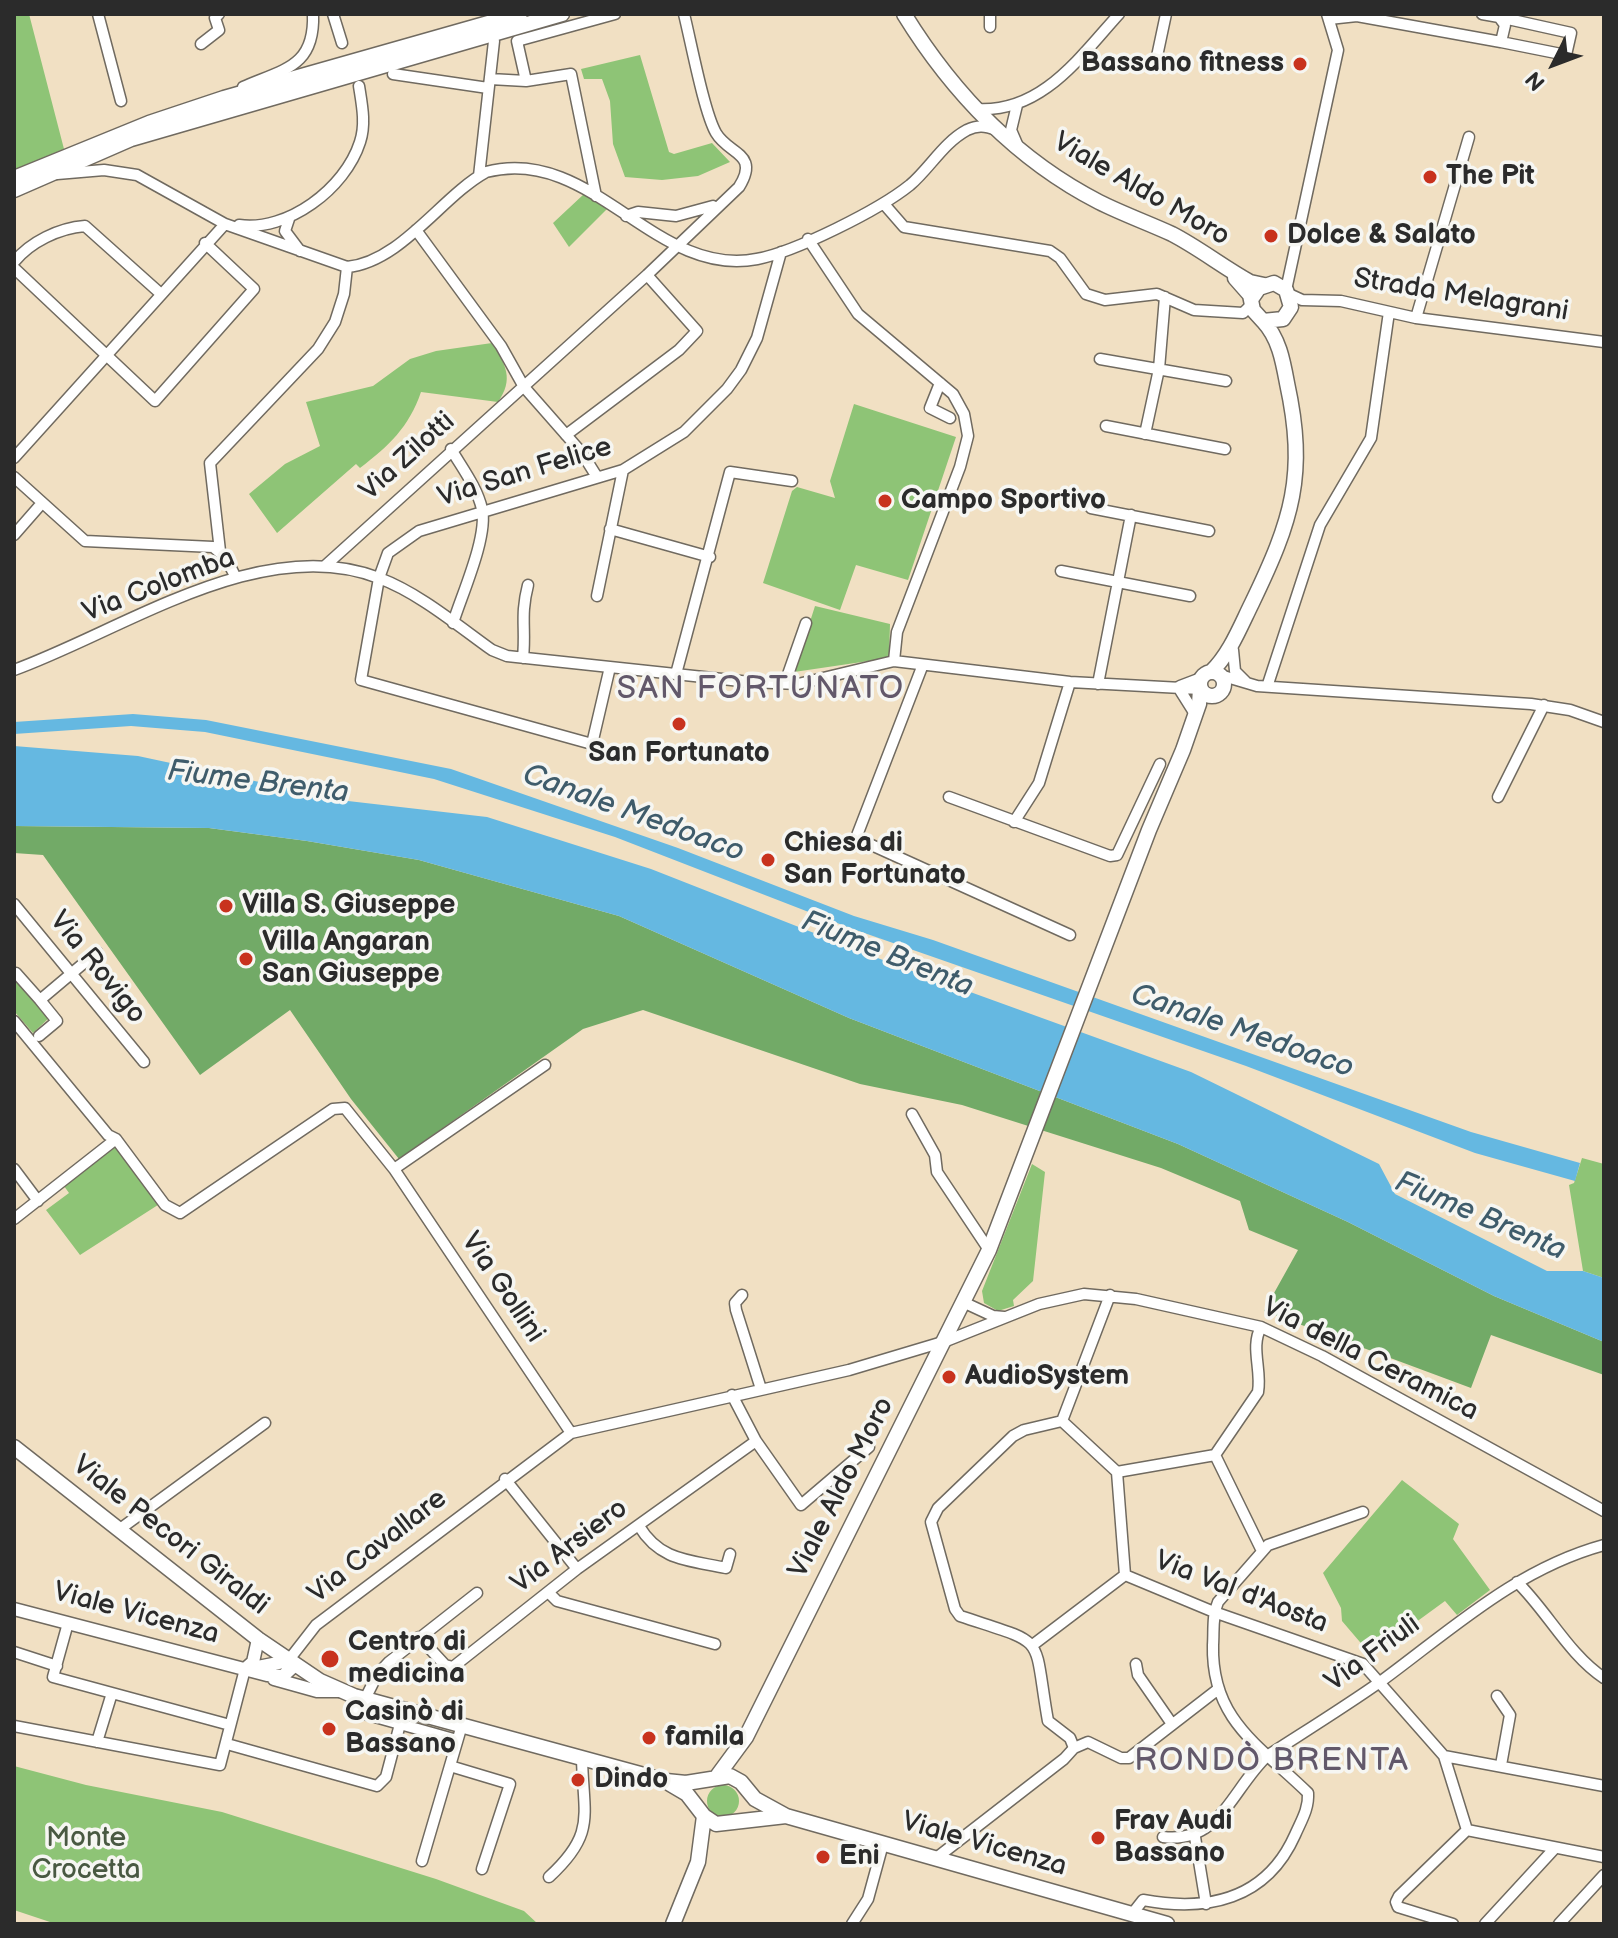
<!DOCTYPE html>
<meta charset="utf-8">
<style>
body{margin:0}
#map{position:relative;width:1618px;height:1938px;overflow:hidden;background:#f1e0c3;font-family:"Balsamiq Sans",sans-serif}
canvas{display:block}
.frame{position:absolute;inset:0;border:16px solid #2b2b2b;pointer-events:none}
.north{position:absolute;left:1514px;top:24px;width:80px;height:80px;-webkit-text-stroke:6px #f6f6f2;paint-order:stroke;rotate:228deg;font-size:22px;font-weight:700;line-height:32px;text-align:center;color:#2b2b2b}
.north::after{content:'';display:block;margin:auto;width:28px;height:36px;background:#2b2b2b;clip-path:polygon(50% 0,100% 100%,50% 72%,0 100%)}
</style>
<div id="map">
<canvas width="1618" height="1938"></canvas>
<div class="frame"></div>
<div class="north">N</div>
</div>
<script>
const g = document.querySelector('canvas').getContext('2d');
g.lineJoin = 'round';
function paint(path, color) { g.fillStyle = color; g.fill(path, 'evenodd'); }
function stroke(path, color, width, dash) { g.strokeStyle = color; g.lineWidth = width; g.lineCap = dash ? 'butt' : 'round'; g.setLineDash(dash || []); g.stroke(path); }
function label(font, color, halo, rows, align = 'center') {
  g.font = font + ' "Balsamiq Sans",sans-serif'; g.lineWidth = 7; g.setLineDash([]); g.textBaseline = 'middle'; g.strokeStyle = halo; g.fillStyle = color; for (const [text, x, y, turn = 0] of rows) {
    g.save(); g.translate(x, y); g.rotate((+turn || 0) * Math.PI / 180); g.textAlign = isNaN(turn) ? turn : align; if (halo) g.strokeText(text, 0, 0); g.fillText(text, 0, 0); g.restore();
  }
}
const green = new Path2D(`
 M 14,14 L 29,14 L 64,149 L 14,170 Z
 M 640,55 L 669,152 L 674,154 L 712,143 L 730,162 L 698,176 L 662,180 L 625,177 L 613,144 L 610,101 L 602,79 L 584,79 L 581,69 Z
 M 584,194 L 607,209 L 569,247 L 553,223 Z
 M 492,343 C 506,365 514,379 498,402 L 421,392 C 409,427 389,446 360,468 L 356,464 L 277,533 L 249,494 L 285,464 L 320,446 L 306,402 L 373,386 L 410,359 L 436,351 Z
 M 854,404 L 956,437 L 908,580 L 856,565 L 840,610 L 763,583 L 792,491 L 797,487 L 835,498 L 830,481 Z
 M 815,606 L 890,624 L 889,658 L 794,672 Z
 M 16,981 L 49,1018 L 33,1033 L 14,1011 Z
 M 117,1146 L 161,1203 L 80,1255 L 46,1210 L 69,1193 L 64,1186 Z
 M 1582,1158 L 1604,1164 L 1604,1278 L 1583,1271 L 1569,1185 L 1574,1183 Z
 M 1032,1164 L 1045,1172 L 1033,1281 L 1013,1300 L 1014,1306 L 998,1311 L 984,1303 L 982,1291 Z
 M 1402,1480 L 1459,1524 L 1453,1539 L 1490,1590 L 1457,1615 L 1445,1601 L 1371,1655 L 1342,1621 L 1341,1608 L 1323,1573 Z
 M 14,1766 L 86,1785 L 222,1812 L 436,1879 L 524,1911 L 538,1924 L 56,1924 L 14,1910 Z
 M707 1801a16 16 0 1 1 32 0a16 16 0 1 1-32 0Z`);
const forest = new Path2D(`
 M 14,826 L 209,828 L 307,841 L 419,860 L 619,916 L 849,1018 L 1178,1144 L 1348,1222 L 1494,1296 L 1604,1342 L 1604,1375 L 1491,1335 L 1471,1388 L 1264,1311 L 1298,1250 L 1249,1230 L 1240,1201 L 1161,1168 L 962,1105 L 860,1084 L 643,1010 L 583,1029 L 399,1159 L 351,1099 L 290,1010 L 200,1075 L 43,855 L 14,853 Z`);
const water = new Path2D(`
 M 133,714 L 206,720 L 451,769 L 678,848 L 854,916 L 933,940 L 1471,1132 L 1580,1163 L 1575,1181 L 1475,1153 L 1246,1066 L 850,928 L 615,837 L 434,779 L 205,732 L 131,726 L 14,734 L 14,722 Z
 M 14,746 L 138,756 L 348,801 L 487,817 L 651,869 L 893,964 L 1191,1072 L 1379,1164 L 1395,1194 L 1547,1271 L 1583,1271 L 1604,1278 L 1604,1342 L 1494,1296 L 1348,1222 L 1178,1144 L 849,1018 L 619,916 L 419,860 L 307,841 L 209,828 L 14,826 Z`);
const minor = new Path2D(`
 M 98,14 L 121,101
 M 333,14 L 342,43
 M 990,14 L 990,27
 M 1499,17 L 1571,33 L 1566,55 L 1501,42
 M 1329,19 L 1357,16 L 1501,42 L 1505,25 L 1499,17 L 1482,14
 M 201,44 L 219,30 L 215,18 L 219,14
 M 1156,61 L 1166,14
 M 393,74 L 488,88
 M 490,79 L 526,81 L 571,74 L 596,196
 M 526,81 L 517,41 L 615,14
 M 243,87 C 284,69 315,67 313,14
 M 1017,105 L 1011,130 L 1017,144
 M 975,109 C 1041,114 1079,58 1119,14
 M 57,174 L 104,170 L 137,175 L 225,224 L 347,267 C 401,262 442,196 486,172 C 592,144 655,279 757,259 C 795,252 879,210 910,185 C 930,168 943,143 967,130 C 978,125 985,126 996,130
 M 479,176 L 494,41
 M 884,204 L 904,227 L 1050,251 L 1060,258 L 1086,294 L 1105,300 L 1157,294 L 1194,310 L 1243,313 L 1252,304
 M 626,216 L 638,212 L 676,216 L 713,206
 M 289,219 L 285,231 L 300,251
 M 239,225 C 287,232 345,189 360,142 C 366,124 362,105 359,86
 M 416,230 L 501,346 L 524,387 L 582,453 L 597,477
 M 808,239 L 858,314 L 953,394 L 964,414 L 968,436 L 960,467 L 897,632 L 894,661
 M 14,262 C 30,242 59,228 85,226 L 161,294
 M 14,268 L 155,401 L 254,289 L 205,243
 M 1286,290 L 1338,50 L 1327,14
 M 1289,294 L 1302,300 L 1341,301 L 1416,318 L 1604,342
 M 1416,318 L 1469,137
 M 1100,359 L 1226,381
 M 940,383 L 930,408 L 950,418
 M 1106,426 L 1225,449
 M 1145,434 L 1159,369 L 1165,297
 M 566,435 L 679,350 L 697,331 L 647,275
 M 451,449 C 462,468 477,487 482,509 C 488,537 462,594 453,623
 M 14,458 L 225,224
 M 14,477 L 85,541 L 213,547 L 226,558 L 235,576
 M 1091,508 L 1209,531
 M 610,529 L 710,557
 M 14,535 L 42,503
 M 220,551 L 210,463 L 318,349 L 335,322 L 344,294 L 347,267
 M 326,565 L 647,275 L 739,187 C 760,153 729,155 716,133 C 704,112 691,42 684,14
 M 1061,571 L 1190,596
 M 597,596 L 623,470
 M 1233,650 L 1235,671 L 1247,683
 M 523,658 C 526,628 520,616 528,585
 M 610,667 L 592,744 L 361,680 L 379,578 L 388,553 L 419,531 L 623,470 L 684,432 L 727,389 L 741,370 L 757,338 L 781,252
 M 922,667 L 856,838 L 1070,935
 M 14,670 C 122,631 262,532 379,578 C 419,593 457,625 492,650 L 507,656 L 750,682 L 798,684 L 894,661 L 1070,682 L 1200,689
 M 676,674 L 730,472 L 792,481
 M 1220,675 L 1257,686 L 1531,704 L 1570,710 L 1604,722
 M 785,683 L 806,623
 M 1098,684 L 1131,515
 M 1268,684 L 1320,525 L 1371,438 L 1389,312
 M 1180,686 L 1201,678
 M 1178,687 L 1195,714
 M 949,797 L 1110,856 L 1117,855 L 1160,764
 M 1498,797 L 1544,705
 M 1014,822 L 1039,783 L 1070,682
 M 14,904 L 144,1062
 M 14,975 L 16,973 L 40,1000
 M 14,1021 L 108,1135 L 116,1139
 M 39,1036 L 57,1021 L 40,1000 L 97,952
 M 912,1114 L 935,1155 L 937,1172 L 989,1250
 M 14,1169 L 38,1201
 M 394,1169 L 545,1065
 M 14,1219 L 116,1139 L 165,1205 L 180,1213 L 333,1109 L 345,1108 L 394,1169 L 571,1433
 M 742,1295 L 735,1303 L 736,1310 L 761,1389
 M 965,1303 L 993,1316 L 1004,1317
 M 732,1395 L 756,1441 L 801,1505 L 869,1447
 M 1062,1421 L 1024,1430 L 1013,1436 L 938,1508 L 931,1522 L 955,1609 L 960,1616 C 1050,1646 1032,1631 1048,1721 L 1070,1738 L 1074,1748
 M 1062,1421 L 1117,1472 L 1125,1575
 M 1062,1421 L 1110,1295
 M 1215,1455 L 1258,1392 C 1262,1370 1250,1347 1261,1327
 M 1215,1455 L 1262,1551
 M 1117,1472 L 1215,1455
 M 505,1479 L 577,1569
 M 639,1526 C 660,1561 689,1560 726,1568 L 730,1554
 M 120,1529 L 265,1423
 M 1125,1575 L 1214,1612 L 1363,1664 L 1444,1756 L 1604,1786
 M 1517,1582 C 1547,1611 1569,1655 1604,1678
 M 548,1592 L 557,1601 L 715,1644
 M 68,1623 L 53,1677 L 230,1725
 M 419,1637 L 445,1665 L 453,1667 L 577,1569 L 756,1441
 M 1034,1644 L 1125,1575
 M 14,1652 L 57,1666
 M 288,1661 L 316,1625 L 571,1433 L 849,1370 L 946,1341 L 1039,1304 L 1084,1294 L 1136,1299 L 1261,1327 L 1322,1356 L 1604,1511
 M 1136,1664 L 1138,1675 L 1172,1724
 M 354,1696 L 350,1710 L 457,1740
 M 1497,1696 L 1510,1715 L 1501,1765
 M 365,1699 L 377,1675 L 389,1662 L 477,1593
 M 14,1726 L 220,1765 L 245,1669
 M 97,1742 L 112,1693
 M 227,1744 L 377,1786 L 386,1777 L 404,1709
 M 1444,1756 L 1467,1830 L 1604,1857
 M 450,1766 L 510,1784 L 482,1869
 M 1163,1837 C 1220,1844 1232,1789 1267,1756 C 1304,1732 1343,1708 1380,1682 C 1451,1630 1516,1569 1604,1545
 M 1195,1837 L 1206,1904
 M 935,1859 L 1064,1759 L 1074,1748 L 1088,1742 L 1121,1758 L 1129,1758 L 1217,1690
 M 422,1861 L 462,1725
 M 549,1877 C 597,1833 583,1815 582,1758
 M 1132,1914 L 1143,1900 C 1207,1912 1266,1900 1295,1835 C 1301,1821 1309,1809 1308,1793 C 1260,1746 1211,1720 1213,1645 C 1214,1630 1212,1616 1218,1602 L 1268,1545 L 1363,1512
 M 852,1924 L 868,1899 L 883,1844
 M 1453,1924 L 1398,1907 L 1396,1902 L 1399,1896 L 1467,1830
 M 1485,1924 L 1555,1848
 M 1559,1924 L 1604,1875`);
const tertiary = new Path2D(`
 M 14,1609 L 267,1675 L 283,1676 L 294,1666
 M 253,1668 L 288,1661
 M 245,1669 L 253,1662 L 258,1639
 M 274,1679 L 317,1691 L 340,1691`);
const secondary = new Path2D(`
 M 904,14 C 952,92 1017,160 1099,202 C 1123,214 1148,223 1172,234 C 1199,248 1223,267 1250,282 L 1264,285
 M 14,178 L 149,123 L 224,98 L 520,14
 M 14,190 L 131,139 L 562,14
 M 1235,278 L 1250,295 L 1253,310 L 1263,321 L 1283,319 L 1291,307 L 1286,290 L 1274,283 L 1259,288 L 1252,298
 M1200 684a12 12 0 1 1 24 0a12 12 0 1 1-24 0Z
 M 1211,672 C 1230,654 1241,625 1252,603 C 1292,520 1307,475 1287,383 C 1283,361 1279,338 1263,321
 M 14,1447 L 258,1639 L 320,1681 L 354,1696 L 666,1781 L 686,1783 L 730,1776 L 741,1782 L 755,1799 L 786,1816
 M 718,1775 L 746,1737 L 989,1250 L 1149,830 L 1183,750 L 1199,704 L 1200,689
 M 670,1784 L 687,1794 L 704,1816 L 716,1824 L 786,1816 L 1167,1924
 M 673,1924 L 698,1862 L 704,1816`);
const markers = [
 [1300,64,8,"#c8321e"],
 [1430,177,8,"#c8321e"],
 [1271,236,8,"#c8321e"],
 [885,501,8,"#c8321e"],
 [679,724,8,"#c8321e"],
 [768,860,8,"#c8321e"],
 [226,906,8,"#c8321e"],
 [246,959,8,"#c8321e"],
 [949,1377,8,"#c8321e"],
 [330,1659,10,"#c8321e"],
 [329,1729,8,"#c8321e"],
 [649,1738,8,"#c8321e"],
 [578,1780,8,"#c8321e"],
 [1098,1838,8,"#c8321e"],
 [823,1857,8,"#c8321e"]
];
const poiNames = [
 ["Bassano fitness",1284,64,"right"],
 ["The Pit",1446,177],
 ["Dolce & Salato",1287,236],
 ["Campo Sportivo",901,501],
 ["San Fortunato",679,754,"center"],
 ["Chiesa di",784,844],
 ["San Fortunato",784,876],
 ["Villa S. Giuseppe",242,906],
 ["Villa Angaran",262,943],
 ["San Giuseppe",262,975],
 ["AudioSystem",965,1377],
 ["Centro di",348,1643],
 ["medicina",348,1675],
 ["Casinò di",345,1713],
 ["Bassano",345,1745],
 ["famila",665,1738],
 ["Dindo",594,1780],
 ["Frav Audi",1114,1822],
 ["Bassano",1114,1854],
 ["Eni",839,1857]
];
const streetNames = [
 ["Viale Aldo Moro",1141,190,30],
 ["Strada Melagrani",1461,296,9],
 ["Via Zilotti",408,457,-42],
 ["Via San Felice",525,473,-17],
 ["Via Colomba",159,586,-21],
 ["Via Rovigo",97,968,51],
 ["Via Gollini",502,1288,56],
 ["Via della Ceramica",1370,1360,27],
 ["Viale Aldo Moro",842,1488,-63],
 ["Viale Pecori Giraldi",170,1536,38],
 ["Via Cavallare",378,1547,-38],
 ["Via Arsiero",570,1547,-37],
 ["Via Val d'Aosta",1241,1593,21],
 ["Viale Vicenza",136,1614,15],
 ["Via Friuli",1373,1654,-36],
 ["Viale Vicenza",984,1845,16]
];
const parkNames = [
 ["Monte",86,1839],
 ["Crocetta",86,1871]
];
const waterNames = [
 ["Fiume Brenta",258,783,7],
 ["Canale Medoaco",633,814,20],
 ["Fiume Brenta",887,955,22],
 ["Canale Medoaco",1242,1032,19],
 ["Fiume Brenta",1480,1217,23]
];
const quarterNames = [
 ["SAN FORTUNATO",761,690],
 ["RONDÒ BRENTA",1272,1762]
];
paint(green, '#8ec476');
paint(forest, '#72aa67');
paint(water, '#65b8e1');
stroke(minor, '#706a60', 13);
stroke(tertiary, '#706a60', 15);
stroke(secondary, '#706a60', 17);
stroke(minor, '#fff', 10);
stroke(tertiary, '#fff', 12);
stroke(secondary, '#fff', 14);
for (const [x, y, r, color] of markers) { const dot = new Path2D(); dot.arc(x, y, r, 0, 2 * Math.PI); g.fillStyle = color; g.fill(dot); stroke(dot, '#f6f6f2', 3); }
label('bold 28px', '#2b2b2b', '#f6f6f2', poiNames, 'left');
label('28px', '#2b2b2b', '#f6f6f2', streetNames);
label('28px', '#495942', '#f6f6f2', parkNames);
label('italic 30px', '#3f5c6b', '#f6f6f2', waterNames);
g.letterSpacing = '2px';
label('32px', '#62586a', '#f6f6f2', quarterNames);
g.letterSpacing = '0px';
</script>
